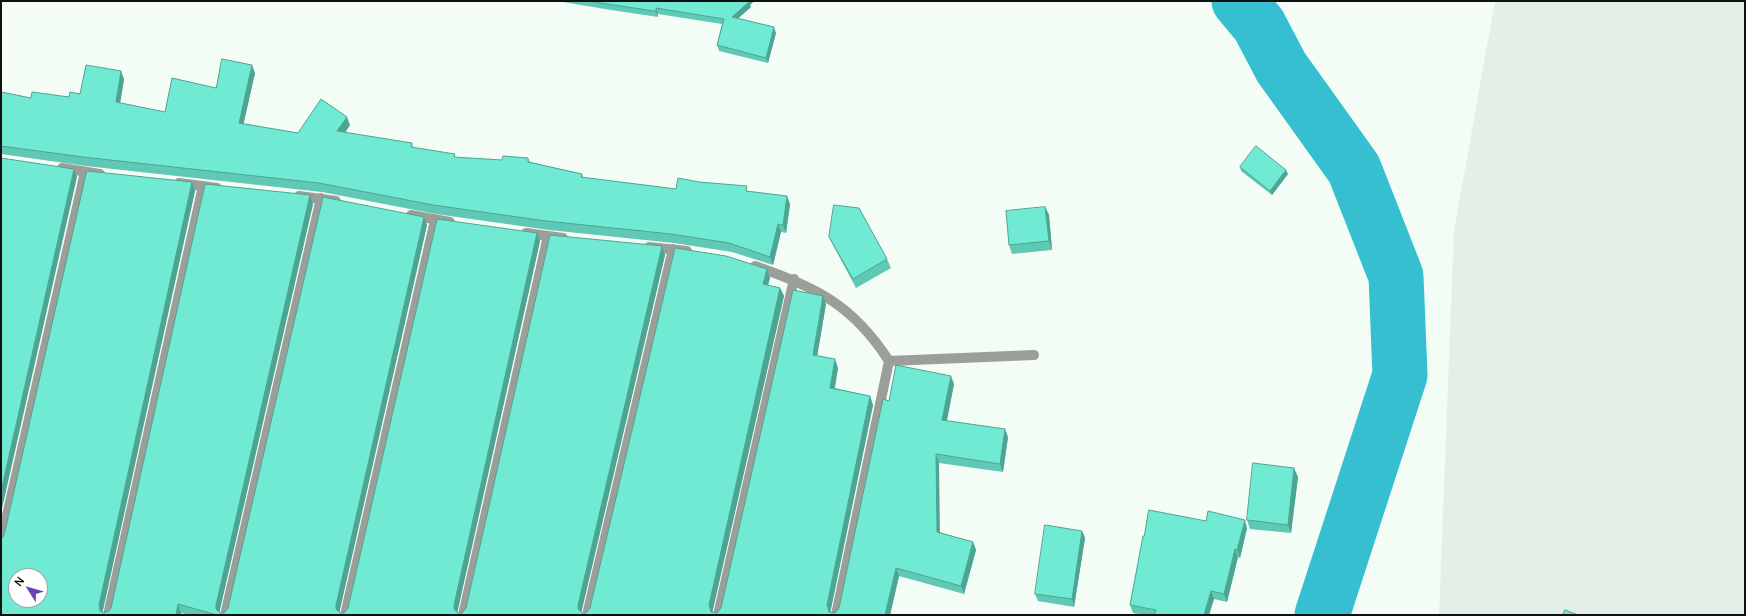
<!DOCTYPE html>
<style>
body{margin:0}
#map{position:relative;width:1746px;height:616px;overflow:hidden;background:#f4fcf6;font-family:Manrope,sans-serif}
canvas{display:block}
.frame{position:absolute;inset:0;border:2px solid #0f1210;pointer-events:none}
.north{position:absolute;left:8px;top:568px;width:40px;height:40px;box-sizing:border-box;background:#fff;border:1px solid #9fa09f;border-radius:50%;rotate:307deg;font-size:11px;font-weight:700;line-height:16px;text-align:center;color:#0f1210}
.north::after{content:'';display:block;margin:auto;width:14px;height:18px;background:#6e40b8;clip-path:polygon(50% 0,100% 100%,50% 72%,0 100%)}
</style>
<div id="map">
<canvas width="1746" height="616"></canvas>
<div class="frame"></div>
<div class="north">N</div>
</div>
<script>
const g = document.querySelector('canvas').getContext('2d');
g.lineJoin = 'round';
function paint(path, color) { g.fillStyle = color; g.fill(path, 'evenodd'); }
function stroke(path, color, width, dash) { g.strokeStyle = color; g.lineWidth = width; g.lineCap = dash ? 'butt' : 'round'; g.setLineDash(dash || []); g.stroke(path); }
const built = new Path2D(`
 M 1495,1 L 1745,1 L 1745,615 L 1439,615 L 1454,231 Z`);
const river = new Path2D(`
 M 1239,1 L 1259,25 L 1281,67 L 1354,169 L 1396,276 L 1400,375 L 1322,615`);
const minor = new Path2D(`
 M 62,168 L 100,174
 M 179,183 L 217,188
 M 299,196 L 336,201
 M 411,215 L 450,222
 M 526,233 L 563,238
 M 649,247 L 687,251
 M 755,266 C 816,287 853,305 889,361 L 836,615
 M 889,361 L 1034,355
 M 1,542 L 85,172
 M 108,615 L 203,186
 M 225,615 L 321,198
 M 345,615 L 435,220
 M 463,615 L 548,236
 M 587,615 L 673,249
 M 718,615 L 794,279`);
const wall = new Path2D(`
 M 557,1 L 754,1 L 750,5 L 751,7 L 738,18 L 776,33 L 768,63 L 719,51 L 717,45 L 722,24 L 658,14 L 658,17 L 611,10 Z
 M 255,73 L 243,124 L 298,133 L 350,125 L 345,133 L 412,143 L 413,148 L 456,158 L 502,160 L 528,158 L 530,162 L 582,174 L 583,178 L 676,189 L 699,182 L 749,191 L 790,204 L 786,233 L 781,232 L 773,265 L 732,252 L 674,243 L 549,230 L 436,214 L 322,192 L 86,166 L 1,154 L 1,92 L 31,98 L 69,97 L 124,79 L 120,103 L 165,112 L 216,88 Z
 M 1240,167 L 1288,174 L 1272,195 L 1241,171 Z
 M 195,191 L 102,612 L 104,613 L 109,611 L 313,204 L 219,612 L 220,613 L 224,613 L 228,608 L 427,225 L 339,612 L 340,613 L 344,613 L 348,608 L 537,233 L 540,241 L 457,612 L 458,613 L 462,613 L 466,608 L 662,246 L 665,255 L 581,612 L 582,613 L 586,613 L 590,608 L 770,278 L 768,285 L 780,288 L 784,296 L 712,612 L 717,613 L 721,608 L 826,304 L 817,356 L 838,368 L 835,388 L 870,396 L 873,405 L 830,612 L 835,613 L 839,608 L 889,401 L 954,384 L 947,421 L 1008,437 L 1003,472 L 939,463 L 939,532 L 973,542 L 976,550 L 964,594 L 899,576 L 890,615 L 189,615 L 181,613 L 1,615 L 2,538 Z
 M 1045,207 L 1049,215 L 1052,250 L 1012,254 L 1009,245 Z
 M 829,237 L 887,259 L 891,268 L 856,288 L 833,245 Z
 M 1298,477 L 1291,533 L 1250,529 L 1247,520 Z
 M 1247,528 L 1240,558 L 1238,557 L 1227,602 L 1214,599 L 1209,615 L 1144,615 L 1133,613 L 1130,605 L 1144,536 Z
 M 1082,531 L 1085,538 L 1074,607 L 1038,601 L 1035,594 Z`);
const shadedWall = new Path2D(`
 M 748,1 L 754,1 L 750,5 L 751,7 L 734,22 L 732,17 Z
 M 656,8 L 658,14 L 658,17 L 656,11 Z
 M 774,27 L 776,33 L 768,63 L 766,58 Z
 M 252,65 L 255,73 L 242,131 L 239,123 Z
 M 121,71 L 124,79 L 119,110 L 116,102 Z
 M 347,117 L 350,125 L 340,140 L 337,131 Z
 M 74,169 L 77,177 L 1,513 L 1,491 Z
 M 1286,170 L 1288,174 L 1272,195 L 1270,191 Z
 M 192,182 L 195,191 L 102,615 L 99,605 Z
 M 310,195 L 313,204 L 219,614 L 216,609 L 216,605 Z
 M 787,196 L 790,204 L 786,233 L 783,225 Z
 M 1045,207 L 1049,215 L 1052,250 L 1049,241 Z
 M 424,217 L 427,225 L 339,614 L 336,609 L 336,605 Z
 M 778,224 L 781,232 L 773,265 L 770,257 Z
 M 537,233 L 540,241 L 457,614 L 454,609 L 454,605 Z
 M 662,246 L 665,255 L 581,614 L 578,609 L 578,605 Z
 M 767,269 L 770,278 L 766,292 L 763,284 Z
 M 780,288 L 784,296 L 712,614 L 709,605 Z
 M 823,296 L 826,304 L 816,363 L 813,355 Z
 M 835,359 L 838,368 L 833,396 L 830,388 Z
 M 951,376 L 954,384 L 945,429 L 942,420 Z
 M 870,396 L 873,405 L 830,614 L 827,605 Z
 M 1005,429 L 1008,437 L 1003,472 L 1000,464 Z
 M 936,454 L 939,463 L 940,540 L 937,532 Z
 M 1294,468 L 1298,477 L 1291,533 L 1288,525 Z
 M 1245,520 L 1247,528 L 1240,558 L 1237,550 Z
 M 1082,531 L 1085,538 L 1074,607 L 1072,599 Z
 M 973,542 L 976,550 L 964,594 L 961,586 Z
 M 1235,549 L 1238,557 L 1227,602 L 1224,594 Z
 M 896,568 L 899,576 L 890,615 L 885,615 Z
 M 1211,591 L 1214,599 L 1209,615 L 1204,615 Z
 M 178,604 L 181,613 L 181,615 L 176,615 Z`);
const building = new Path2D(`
 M 588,1 L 748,1 L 749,2 L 732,17 L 774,27 L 766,58 L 717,45 L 724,19 L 656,8 L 656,11 Z
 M 222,59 L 252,65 L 239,123 L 298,133 L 321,99 L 347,117 L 337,131 L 412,143 L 411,147 L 455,154 L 454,157 L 502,160 L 503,156 L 528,158 L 528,162 L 582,174 L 581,177 L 676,189 L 678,178 L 699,182 L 747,186 L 746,191 L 787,196 L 783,225 L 778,224 L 770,257 L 729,243 L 671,234 L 546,221 L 433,205 L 319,183 L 83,157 L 1,146 L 1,92 L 31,98 L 32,92 L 69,97 L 70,92 L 80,94 L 86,65 L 121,71 L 116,102 L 165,112 L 172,78 L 216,88 Z
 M 1256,146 L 1286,170 L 1270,191 L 1240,167 Z
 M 1,158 L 74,169 L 1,491 Z
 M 87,171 L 192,182 L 99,605 L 100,611 L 104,613 L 109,611 L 111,608 L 205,184 L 310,195 L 216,605 L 216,609 L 220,613 L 224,613 L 228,608 L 323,197 L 424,217 L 336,605 L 336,609 L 340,613 L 344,613 L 348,608 L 437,219 L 537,233 L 454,605 L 454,609 L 458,613 L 462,613 L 466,608 L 550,235 L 662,246 L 578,605 L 578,609 L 582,613 L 586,613 L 590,608 L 675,248 L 726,256 L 767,269 L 763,284 L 780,288 L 709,605 L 711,612 L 717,613 L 721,608 L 793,290 L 823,296 L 813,355 L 835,359 L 830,388 L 870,396 L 827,605 L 829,612 L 835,613 L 839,608 L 883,399 L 889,401 L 896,365 L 951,376 L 942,420 L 1005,429 L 1000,464 L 936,454 L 937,532 L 973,542 L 961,586 L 896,568 L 885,615 L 217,615 L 178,604 L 176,615 L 1,615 L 1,539 L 2,538 L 4,535 ZM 16,576 L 40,576 L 40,600 L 16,600 Z
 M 834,205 L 859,208 L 887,259 L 853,279 L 829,237 Z
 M 1045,207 L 1049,241 L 1009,245 L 1006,211 Z
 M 1253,463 L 1294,468 L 1288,525 L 1247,520 Z
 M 1149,510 L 1206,521 L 1208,511 L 1245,520 L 1237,550 L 1235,549 L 1224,594 L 1211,591 L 1204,615 L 1154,615 L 1156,610 L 1130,605 L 1143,536 L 1144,536 Z
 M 1045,525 L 1082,531 L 1072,599 L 1035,594 Z
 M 1565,610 L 1578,615 L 1563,615 Z`);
paint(built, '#e3f0e5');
stroke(river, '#35bfd1', 55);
stroke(minor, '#9c9e9a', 10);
paint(wall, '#60c9b5');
paint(shadedWall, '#4ea493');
paint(building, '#70ead2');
stroke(building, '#4ea493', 1);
</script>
